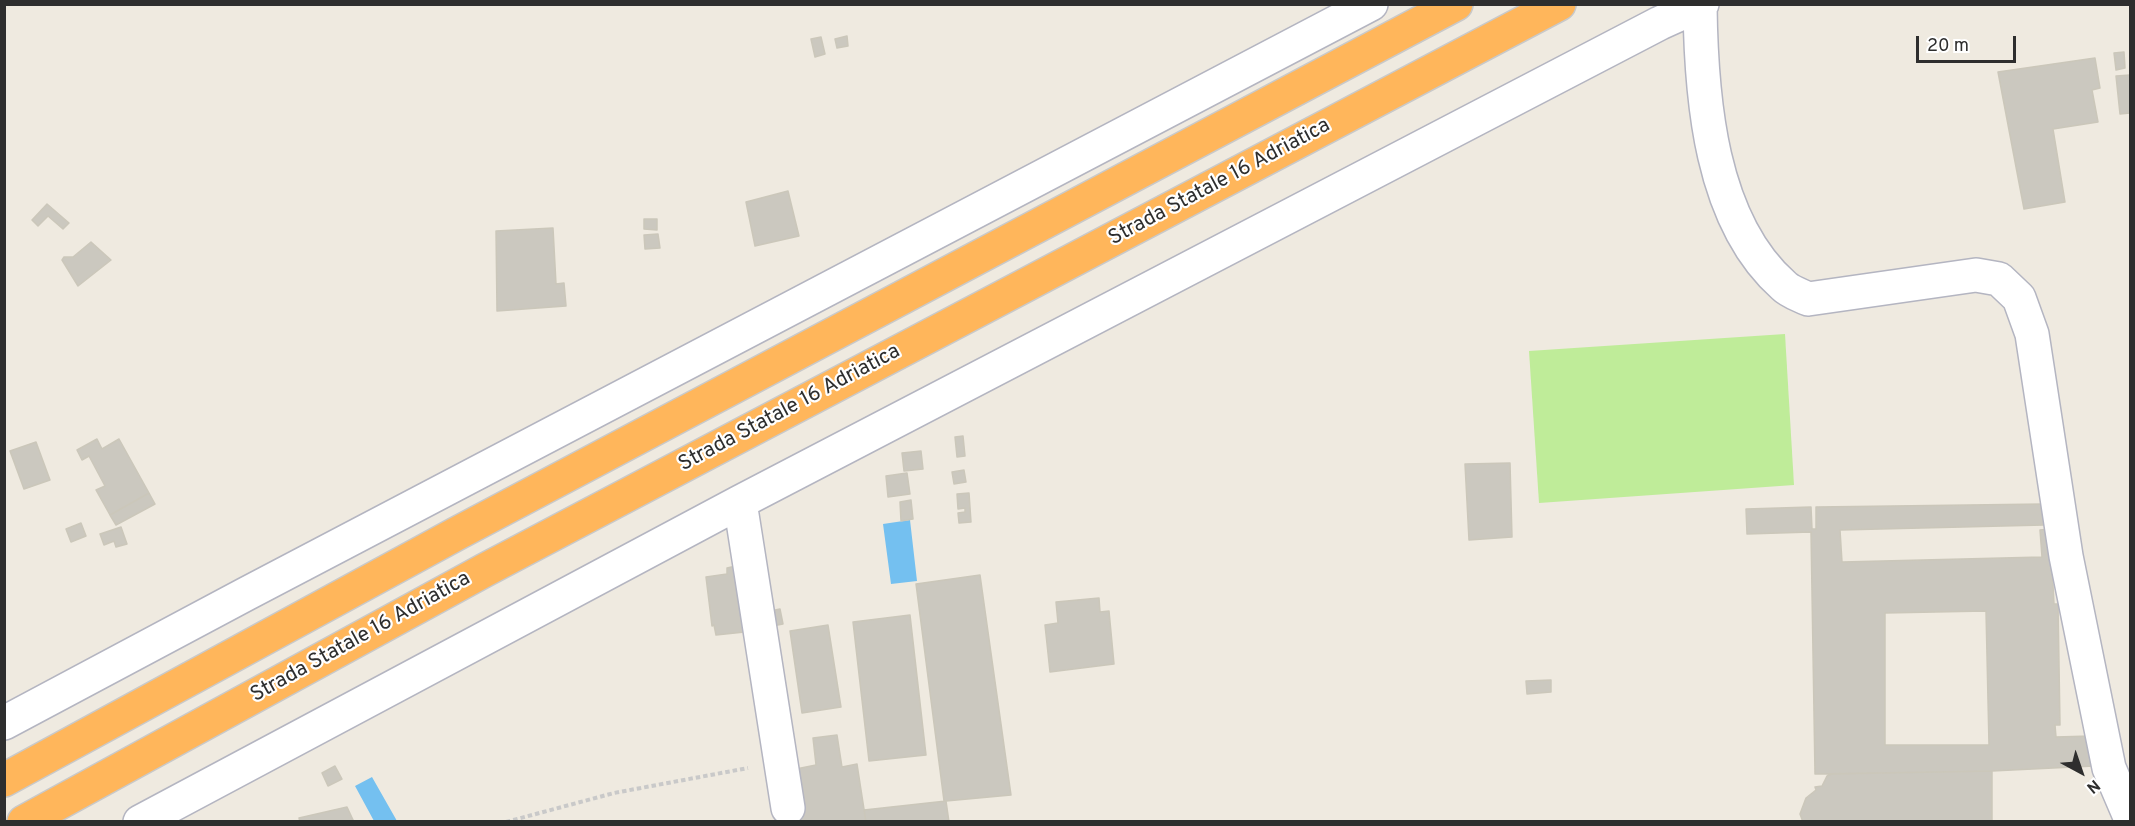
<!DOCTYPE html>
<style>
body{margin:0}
#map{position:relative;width:2135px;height:826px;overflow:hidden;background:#efeae0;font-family:Overpass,sans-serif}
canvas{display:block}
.frame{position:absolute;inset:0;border:6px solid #2e2e2e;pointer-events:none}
.north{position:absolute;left:2051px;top:742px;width:60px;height:60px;-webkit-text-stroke:4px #fff;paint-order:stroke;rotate:140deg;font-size:16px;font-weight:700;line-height:24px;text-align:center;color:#2e2e2e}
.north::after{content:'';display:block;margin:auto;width:21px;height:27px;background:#2e2e2e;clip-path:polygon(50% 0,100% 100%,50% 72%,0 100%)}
.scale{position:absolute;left:1916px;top:36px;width:100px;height:27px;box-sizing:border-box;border:3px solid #2e2e2e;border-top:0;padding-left:8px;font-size:18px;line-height:21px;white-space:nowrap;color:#2e2e2e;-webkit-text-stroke:4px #fff;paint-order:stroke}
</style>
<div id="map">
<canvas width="2135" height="826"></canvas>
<div class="frame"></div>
<div class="north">N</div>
<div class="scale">20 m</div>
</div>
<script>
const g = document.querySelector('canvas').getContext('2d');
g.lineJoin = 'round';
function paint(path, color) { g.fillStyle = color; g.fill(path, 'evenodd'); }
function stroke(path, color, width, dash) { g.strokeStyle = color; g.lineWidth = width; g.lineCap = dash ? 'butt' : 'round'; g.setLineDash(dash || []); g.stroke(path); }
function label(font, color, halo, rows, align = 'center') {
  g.font = font + ' Overpass,sans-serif'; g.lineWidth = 4.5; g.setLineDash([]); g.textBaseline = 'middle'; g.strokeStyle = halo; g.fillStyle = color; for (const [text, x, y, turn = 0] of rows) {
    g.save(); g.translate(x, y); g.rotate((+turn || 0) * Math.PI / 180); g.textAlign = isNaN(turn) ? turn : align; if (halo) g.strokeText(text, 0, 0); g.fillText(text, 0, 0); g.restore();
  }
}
const pitch = new Path2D(`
 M 1785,334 L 1794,485 L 1539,503 L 1529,351 Z`);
const water = new Path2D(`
 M 910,520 L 917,581 L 891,584 L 883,524 Z
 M 372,777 L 397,821 L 374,821 L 355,786 Z`);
const building = new Path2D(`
 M 847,36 L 848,46 L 837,48 L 835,39 Z
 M 821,37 L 825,54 L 815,57 L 811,39 Z
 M 2124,52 L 2125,68 L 2116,70 L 2114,53 Z
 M 2095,58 L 2100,88 L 2092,90 L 2098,122 L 2053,129 L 2065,202 L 2024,209 L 1998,72 Z
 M 2130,75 L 2130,113 L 2120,114 L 2116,76 Z
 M 788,191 L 799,236 L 755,246 L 746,202 Z
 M 47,204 L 69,223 L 63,229 L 48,216 L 38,226 L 32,220 Z
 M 644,219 L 657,219 L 657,230 L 644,229 Z
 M 553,228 L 556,284 L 564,283 L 566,306 L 497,311 L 496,231 Z
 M 658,234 L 660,248 L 645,249 L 644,235 Z
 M 91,242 L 111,260 L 78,286 L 62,260 L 64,257 L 73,257 Z
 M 963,436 L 965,456 L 957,457 L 955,437 Z
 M 97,439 L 102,449 L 119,439 L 149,493 L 110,515 L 96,490 L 105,486 L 89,456 L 82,460 L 77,450 Z
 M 36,442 L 50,480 L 24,489 L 10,451 Z
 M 921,451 L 923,469 L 904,471 L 902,453 Z
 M 1510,463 L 1512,537 L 1469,540 L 1465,464 Z
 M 964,470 L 966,482 L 954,484 L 952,472 Z
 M 907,473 L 910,494 L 888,497 L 886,476 Z
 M 149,493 L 155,504 L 116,525 L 110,515 Z
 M 969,493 L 971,522 L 959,523 L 958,513 L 965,512 L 965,508 L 958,509 L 957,494 Z
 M 911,500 L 913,519 L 901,521 L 900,502 Z
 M 2044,504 L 2044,525 L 1840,530 L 1842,562 L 2042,557 L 2040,530 L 2050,529 L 2054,604 L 2058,604 L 2060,725 L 2055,725 L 2056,737 L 2090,736 L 2094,766 L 1992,771 L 1815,774 L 1811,532 L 1747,534 L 1746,509 L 1811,507 L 1812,529 L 1816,529 L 1816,507 ZM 1986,611 L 1989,745 L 1885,745 L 1885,613 Z
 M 81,523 L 86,536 L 71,542 L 66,529 Z
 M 121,527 L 127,544 L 116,547 L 114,541 L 104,545 L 100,534 Z
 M 745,564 L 754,631 L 716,635 L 714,625 L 712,626 L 706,577 L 727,574 L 727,568 Z
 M 980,575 L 1011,795 L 946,801 L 944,801 L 916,584 Z
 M 1099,598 L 1100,612 L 1109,611 L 1114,664 L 1050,672 L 1045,625 L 1058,623 L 1056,602 Z
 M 780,609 L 783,624 L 772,626 L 770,611 Z
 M 910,615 L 926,755 L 869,761 L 853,622 Z
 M 828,625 L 841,707 L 802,713 L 790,631 Z
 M 1551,680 L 1551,692 L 1527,694 L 1526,681 Z
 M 837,735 L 842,767 L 857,764 L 866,822 L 800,822 L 791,770 L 816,765 L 813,738 Z
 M 335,766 L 342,779 L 328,786 L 322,773 Z
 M 1992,771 L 1992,822 L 1803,822 L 1800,814 L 1806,798 L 1816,790 L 1815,787 L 1822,786 L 1827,776 L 1832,774 Z
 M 946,801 L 949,822 L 866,822 L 864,810 Z
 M 347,807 L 354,822 L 300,822 L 299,818 Z`);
const path = new Path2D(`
 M 506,822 L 614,793 L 748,768`);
const minor = new Path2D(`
 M 1700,5 C 1701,97 1710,221 1784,286 C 1790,292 1800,295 1808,299 L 1976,275 L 1999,279 L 2019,298 L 2032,334 L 2066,556 L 2109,768 L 2130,817
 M 740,502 L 788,808
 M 4,723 L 246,594 L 1371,4
 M 140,822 L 740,502 L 1660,23 L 1702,4`);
const highway = new Path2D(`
 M 4,780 L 456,534 L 1456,4
 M 24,822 L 485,570 L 1559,4`);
const streetNames = [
 ["Strada Statale 16 Adriatica",1220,183,-28],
 ["Strada Statale 16 Adriatica",790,409,-28],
 ["Strada Statale 16 Adriatica",361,638,-29]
];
paint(pitch, '#bfec99');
paint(water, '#74c0f0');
paint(building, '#cbc8bf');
stroke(building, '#cbc7ba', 1.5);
stroke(minor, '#b4b5c1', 36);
stroke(highway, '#c9c9c9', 36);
stroke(path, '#c9c9c9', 4, [4.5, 3]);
stroke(minor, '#fff', 33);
stroke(highway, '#ffb65b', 33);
label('21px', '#2e2e2e', '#fff', streetNames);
</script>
